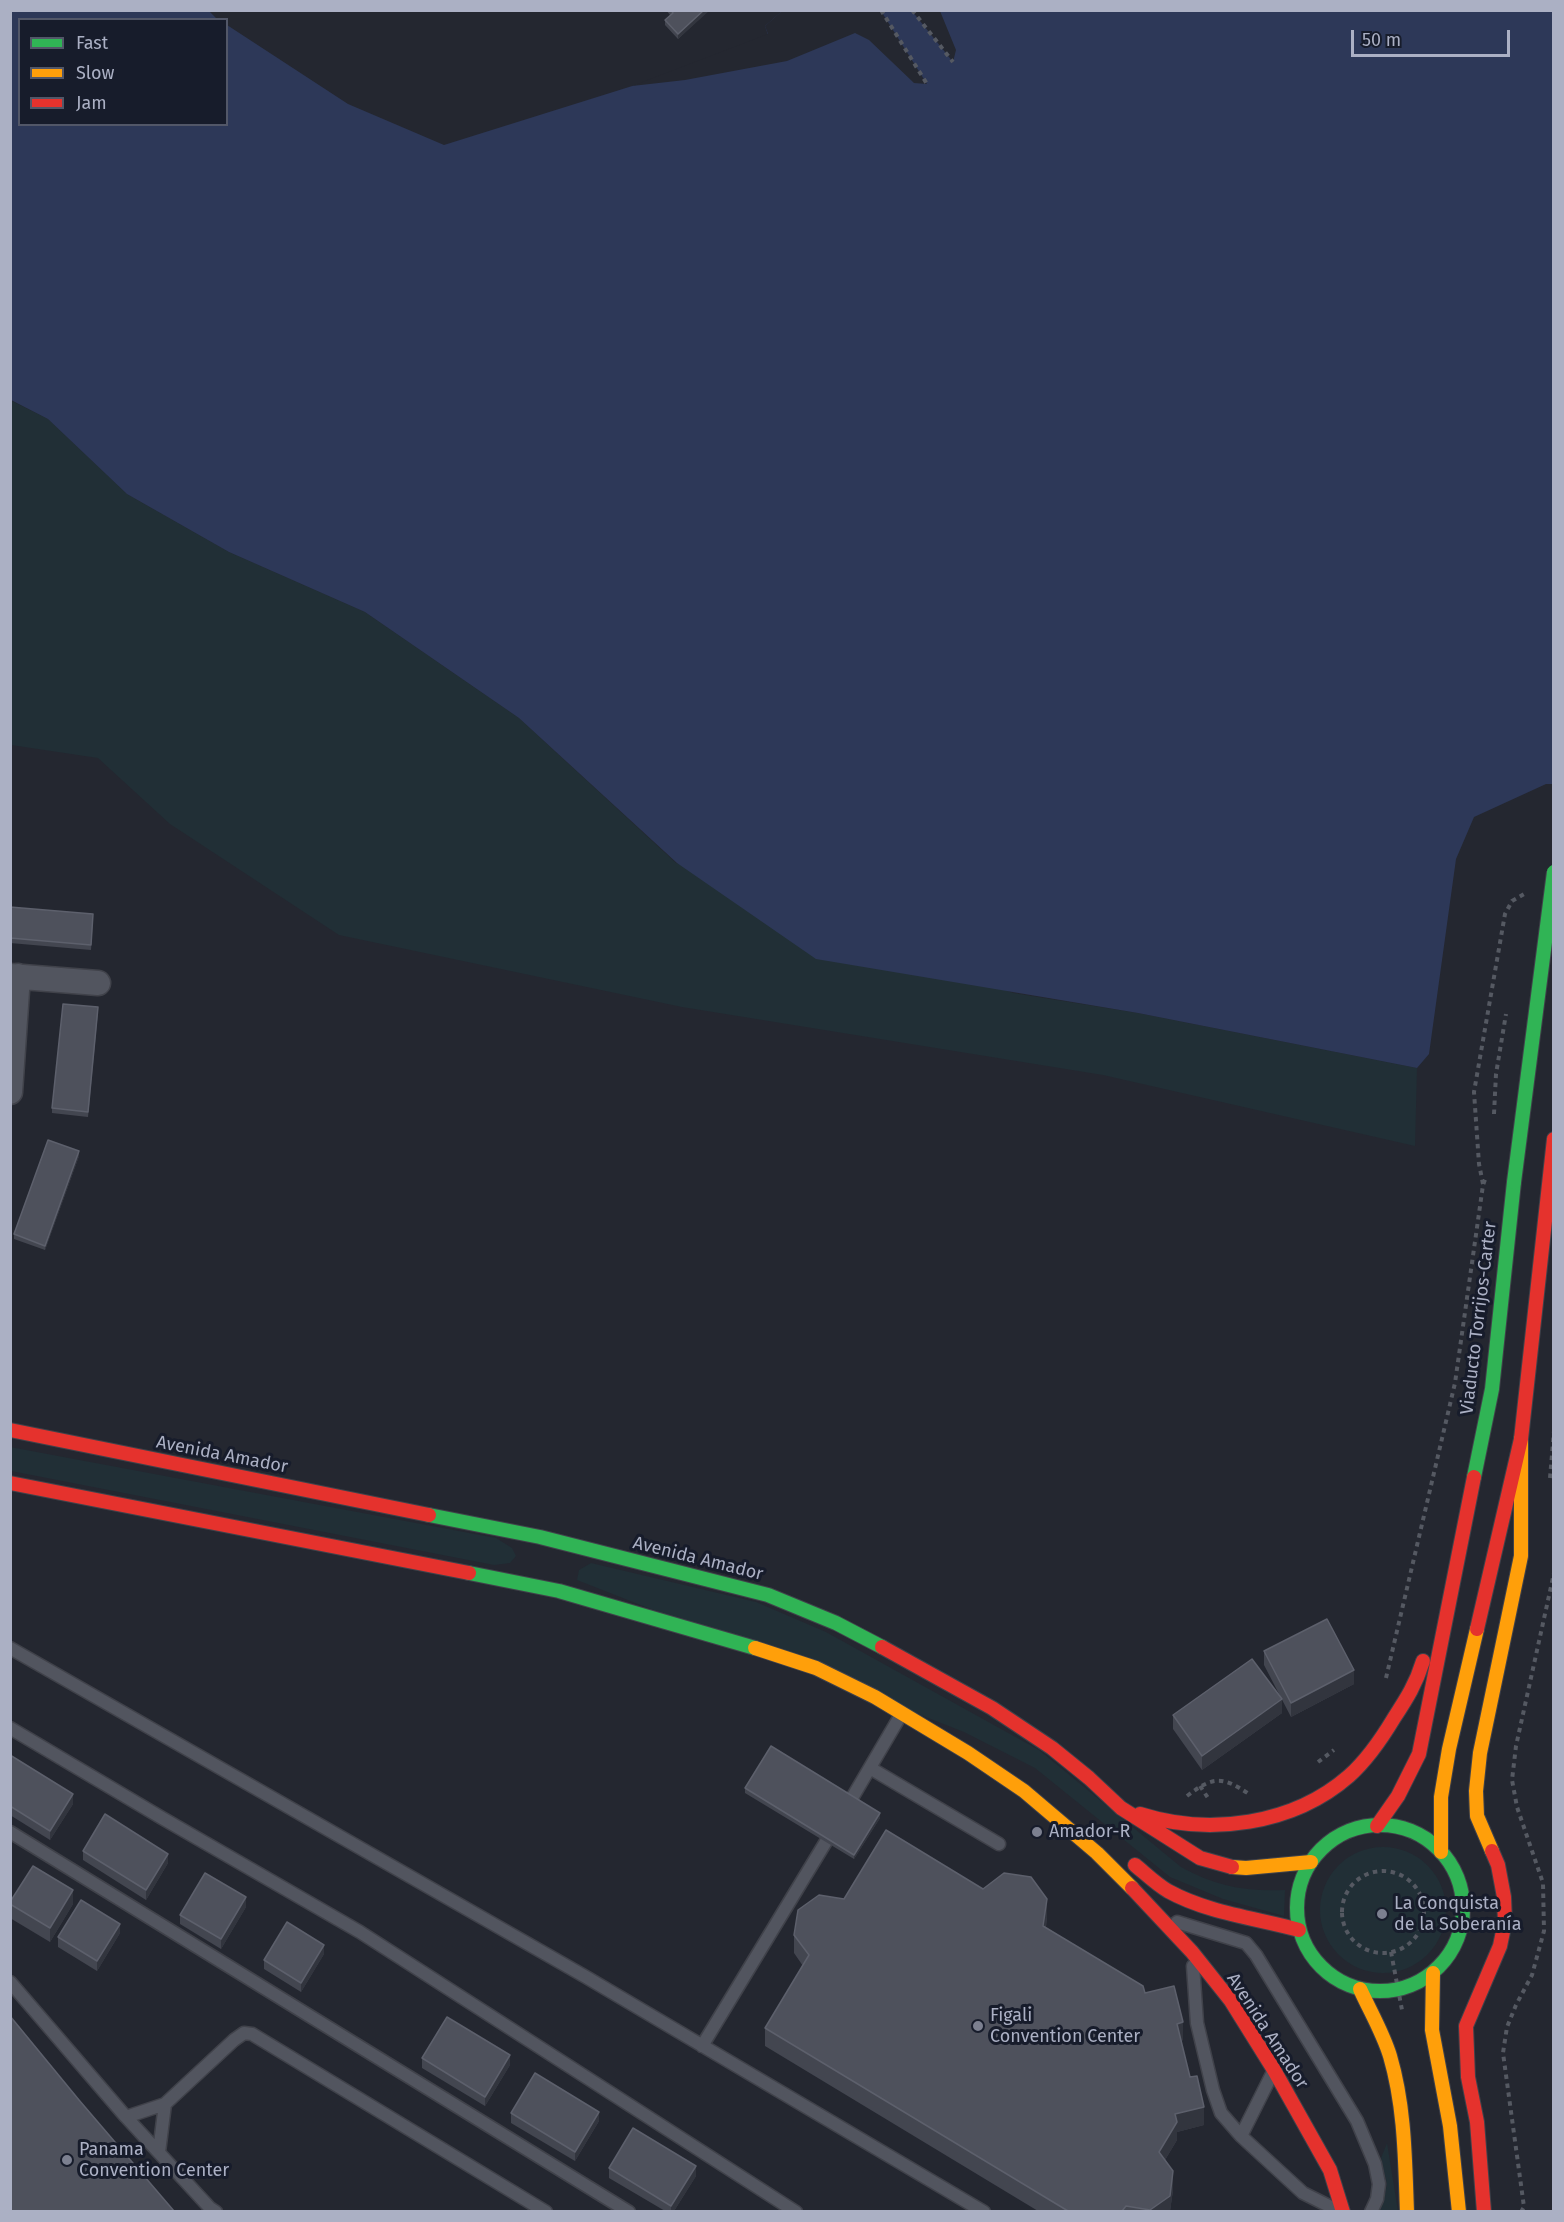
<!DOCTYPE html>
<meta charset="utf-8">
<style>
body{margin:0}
#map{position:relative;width:1564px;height:2222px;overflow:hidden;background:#242730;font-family:"Fira Sans",sans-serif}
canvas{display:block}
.frame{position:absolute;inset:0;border:12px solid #abb0c4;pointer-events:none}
.legend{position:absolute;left:18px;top:18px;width:210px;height:108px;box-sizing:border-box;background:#171c2b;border:2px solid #525768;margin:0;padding:8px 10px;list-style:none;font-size:18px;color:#abb0c4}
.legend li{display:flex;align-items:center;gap:12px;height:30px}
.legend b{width:30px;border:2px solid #525768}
.scale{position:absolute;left:1351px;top:30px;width:159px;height:27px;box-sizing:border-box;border:3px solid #abb0c4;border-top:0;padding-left:8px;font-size:18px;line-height:21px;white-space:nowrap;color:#abb0c4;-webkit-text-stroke:4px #171c2b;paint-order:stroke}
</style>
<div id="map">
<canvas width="1564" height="2222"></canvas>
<div class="frame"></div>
<ul class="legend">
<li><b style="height:8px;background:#30b455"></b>Fast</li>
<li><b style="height:8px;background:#ff9f0a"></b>Slow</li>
<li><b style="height:8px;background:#e5322d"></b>Jam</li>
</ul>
<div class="scale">50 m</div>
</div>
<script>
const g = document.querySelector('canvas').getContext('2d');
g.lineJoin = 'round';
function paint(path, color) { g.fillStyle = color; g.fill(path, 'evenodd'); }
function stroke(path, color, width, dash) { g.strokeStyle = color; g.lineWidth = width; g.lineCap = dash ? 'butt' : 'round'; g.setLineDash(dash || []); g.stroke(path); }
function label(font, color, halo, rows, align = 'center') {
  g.font = font + ' "Fira Sans",sans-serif'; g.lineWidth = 6; g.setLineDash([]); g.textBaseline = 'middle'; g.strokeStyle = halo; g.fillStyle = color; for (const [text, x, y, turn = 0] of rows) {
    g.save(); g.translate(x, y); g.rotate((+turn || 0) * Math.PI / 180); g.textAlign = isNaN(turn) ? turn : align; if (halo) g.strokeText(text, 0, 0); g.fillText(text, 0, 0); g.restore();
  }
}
const green = new Path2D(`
 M 10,400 L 48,419 L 127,494 L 229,552 L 365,612 L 519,718 L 676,863 L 1013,993 L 1138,1013 L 1417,1068 L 1415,1146 L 1103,1075 L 682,1007 L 339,935 L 170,824 L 98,758 L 11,745 Z
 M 10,1447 L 496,1538 L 512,1548 L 516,1556 L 510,1563 L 494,1565 L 11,1471 Z
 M 591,1563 L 756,1602 L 826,1632 L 1039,1750 L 1181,1867 C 1215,1886 1247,1892 1285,1890 L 1284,1916 L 1223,1899 L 1170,1877 L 1035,1768 L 964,1732 L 577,1580 L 579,1570 Z
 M1320 1910a63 63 0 1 1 126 0a63 63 0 1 1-126 0Z
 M 1387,2143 L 1398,2211 L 1377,2212 L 1384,2199 L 1387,2184 L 1381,2158 Z`);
const water = new Path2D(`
 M 208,10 L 217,19 L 20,20 L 20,124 L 226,124 L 227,25 L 348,104 L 444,145 L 661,77 L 768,35 L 765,26 L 782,11 L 1553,11 L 1553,784 L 1546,784 L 1474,817 L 1456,859 L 1429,1054 L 1417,1068 L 1138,1013 L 816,959 L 677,863 L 519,718 L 365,612 L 229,552 L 127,494 L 48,419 L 11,400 L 10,11 Z`);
const pier = new Path2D(`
 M 881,11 L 927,84 L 914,83 L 869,40 L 855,33 L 787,61 L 685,80 L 632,86 L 768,34 L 765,26 L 782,11 Z
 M 912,11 L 940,11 L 956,50 L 953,62 Z`);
const path = new Path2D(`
 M 881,10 L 927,84
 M 912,10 L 953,62
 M 1494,1114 L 1496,1074 L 1506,1014
 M 1483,1184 L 1479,1164 L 1474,1092 L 1505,914 L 1512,901 L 1526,893
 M 1550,1478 L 1554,1431
 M 1386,1678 L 1455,1383 L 1483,1185 L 1486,1177
 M 1318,1762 L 1334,1750
 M 1200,1786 L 1208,1798
 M 1187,1796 C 1213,1776 1222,1776 1249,1794
 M1342 1912a41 41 0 1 1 82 0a41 41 0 1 1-82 0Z
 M 1391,1952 L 1402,2010
 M 1521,2212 L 1524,2207 L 1503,2053 L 1507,2027 L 1516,2005 L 1532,1975 L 1544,1931 L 1543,1883 L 1517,1807 L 1512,1780 L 1516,1746 L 1554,1573`);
const lane = new Path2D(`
 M 10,1648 L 586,1977 L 984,2212
 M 10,1728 L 162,1818 L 360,1932 L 796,2212
 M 870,1768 L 999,1844
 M 845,1810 L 902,1713
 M 10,1832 L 629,2212
 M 1177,1922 L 1246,1943 L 1256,1955 L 1357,2121 L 1375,2164 L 1379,2184 L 1377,2199 L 1371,2212
 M 1193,1966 L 1197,2023 L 1213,2090 L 1221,2113 L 1241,2136 L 1303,2193 L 1337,2210
 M 10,1982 L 126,2117 L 210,2208 L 216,2212
 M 702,2046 L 833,1830
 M 126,2117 L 165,2104 L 234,2040 L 244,2033 L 252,2034 L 546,2212
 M 1241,2136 L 1272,2074
 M 159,2152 L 165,2104`);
const street = new Path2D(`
 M 10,976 L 98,983
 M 10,1092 L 18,976`);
const fast = new Path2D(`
 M 1474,1477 L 1492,1389 L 1514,1182
 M 429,1515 L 540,1537 L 768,1595 L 836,1623 L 882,1647
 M 469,1573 L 559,1591 L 755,1648
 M1297 1908a83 83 0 1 1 166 0a83 83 0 1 1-166 0Z`);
const slow = new Path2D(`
 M 755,1648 L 816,1668 L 875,1697 L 968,1753 L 1024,1791 L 1097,1853 L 1132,1888
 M 1492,1851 L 1477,1816 L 1476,1791 L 1480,1753 L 1521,1556 L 1521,1439
 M 1441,1852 L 1441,1797 L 1449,1749 L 1477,1629
 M 1232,1867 L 1246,1868 L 1311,1862
 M 1433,1973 L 1432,2030 L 1450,2126 L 1459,2212
 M 1360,1989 C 1370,2011 1383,2033 1390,2056 C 1405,2107 1405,2160 1407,2212`);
const jam = new Path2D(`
 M 10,1430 L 429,1515
 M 10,1483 L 469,1573
 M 1477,1629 L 1521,1439 L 1554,1139
 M 882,1647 L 992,1708 L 1052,1748 L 1089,1778 L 1121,1808 L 1200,1858 L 1232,1867
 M 1140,1814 C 1209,1836 1293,1825 1349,1776 C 1367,1760 1382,1738 1394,1718 C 1407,1698 1416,1684 1423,1661
 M 1377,1826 L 1398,1796 L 1419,1754 L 1474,1477
 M 1135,1865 C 1146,1874 1156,1884 1168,1891 C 1208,1913 1255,1918 1299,1930
 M 1132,1888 L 1192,1952 L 1231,2001 L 1274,2070 L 1330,2170 L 1343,2212
 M 1484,2212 L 1477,2122 L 1468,2077 L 1466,2026 L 1500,1946 L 1505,1922 L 1504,1897 L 1498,1865 L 1492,1851`);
const fastBridge = new Path2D(`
 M 1514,1182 L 1554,872`);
const wall = new Path2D(`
 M 666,10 L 709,10 L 678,39 L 665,25 L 665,20 L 670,15 Z
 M 10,907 L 93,919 L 91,950 L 10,943 Z
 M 98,1012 L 88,1117 L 52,1113 L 52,1108 Z
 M 79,1156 L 45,1250 L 14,1239 L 14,1234 Z
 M 1264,1651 L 1354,1684 L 1291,1717 L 1264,1665 Z
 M 1282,1713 L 1202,1770 L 1173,1729 L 1173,1715 Z
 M 10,1755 L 73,1804 L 50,1840 L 10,1815 Z
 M 745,1788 L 880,1818 L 854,1859 L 745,1793 Z
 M 83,1851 L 168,1863 L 146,1900 L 83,1860 Z
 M 983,1889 L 1047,1917 L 1046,1927 L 1145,1993 L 1183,2040 L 1181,2041 L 1190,2077 L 1204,2125 L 1177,2132 L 1177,2140 L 1165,2160 L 1173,2190 L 1170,2211 L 1038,2211 L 765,2046 L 765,2028 L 803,1966 L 794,1953 L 794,1935 L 844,1899 Z
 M 10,1902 L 73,1904 L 50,1942 L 10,1918 Z
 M 246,1907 L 221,1949 L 180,1924 L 180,1915 Z
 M 120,1933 L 97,1971 L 58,1947 L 58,1937 Z
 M 324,1954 L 301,1992 L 264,1969 L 264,1960 Z
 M 422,2058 L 510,2065 L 485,2106 L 422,2068 Z
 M 511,2113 L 599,2121 L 575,2161 L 511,2123 Z
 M 609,2168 L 696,2176 L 674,2211 L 665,2211 L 609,2178 Z`);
const shadedWall = new Path2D(`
 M 704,10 L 709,11 L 678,39 L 678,34 Z
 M 79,1151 L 79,1156 L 45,1250 L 45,1246 Z
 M 1354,1670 L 1354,1684 L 1291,1717 L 1291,1703 Z
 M 1282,1699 L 1282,1713 L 1202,1770 L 1202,1756 Z
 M 73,1794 L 73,1804 L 50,1840 L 50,1831 Z
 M 880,1813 L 880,1818 L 854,1859 L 854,1855 Z
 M 168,1854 L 168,1863 L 146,1900 L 146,1890 Z
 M 73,1890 L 73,1904 L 50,1942 L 50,1928 Z
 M 246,1897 L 246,1907 L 221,1949 L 221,1939 Z
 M 1047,1899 L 1047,1917 L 1043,1944 L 1043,1926 Z
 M 120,1924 L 120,1933 L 97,1971 L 97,1961 Z
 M 324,1945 L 324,1954 L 301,1992 L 301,1983 Z
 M 1183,2022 L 1183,2040 L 1177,2042 L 1177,2024 Z
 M 510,2055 L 510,2065 L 485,2106 L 485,2097 Z
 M 1204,2107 L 1204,2125 L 1177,2132 L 1177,2140 L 1159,2170 L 1159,2152 L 1175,2114 Z
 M 599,2112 L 599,2121 L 575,2161 L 575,2152 Z
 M 696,2166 L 696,2176 L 674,2211 L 671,2211 L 671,2206 Z
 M 1173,2171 L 1173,2190 L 1170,2211 L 1150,2211 L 1150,2210 Z`);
const building = new Path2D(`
 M 671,10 L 704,10 L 678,34 L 665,20 L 673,13 Z
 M 10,907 L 93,914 L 91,945 L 10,938 Z
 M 63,1004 L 98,1007 L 88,1112 L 52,1108 Z
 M 48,1140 L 79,1151 L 45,1246 L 14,1234 Z
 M 1327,1619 L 1354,1670 L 1291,1703 L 1264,1651 Z
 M 1252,1659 L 1282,1699 L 1202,1756 L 1173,1715 Z
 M 771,1746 L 880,1813 L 854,1855 L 745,1788 Z
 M 10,1755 L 73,1794 L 50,1831 L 10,1806 Z
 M 105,1814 L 168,1854 L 146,1890 L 83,1851 Z
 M 886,1830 L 983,1889 L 1004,1873 L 1031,1877 L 1047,1899 L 1043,1926 L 1143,1986 L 1145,1993 L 1174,1986 L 1183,2022 L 1177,2024 L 1190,2077 L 1197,2076 L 1204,2107 L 1175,2114 L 1177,2122 L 1159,2152 L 1173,2171 L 1170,2196 L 1150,2210 L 1126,2206 L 1122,2211 L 1068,2211 L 765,2028 L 809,1955 L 794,1935 L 798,1910 L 819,1895 L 844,1899 Z
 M 33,1866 L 73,1890 L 50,1928 L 10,1904 L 10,1902 Z
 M 205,1873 L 246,1897 L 221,1939 L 180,1915 Z
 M 81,1900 L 120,1924 L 97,1961 L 58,1937 Z
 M 287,1922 L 324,1945 L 301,1983 L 264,1960 Z
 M 10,2016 L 79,2100 L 174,2211 L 10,2211 Z
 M 447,2017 L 510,2055 L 485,2097 L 422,2058 Z
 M 535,2073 L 599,2112 L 575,2152 L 511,2113 Z
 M 633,2128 L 696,2166 L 671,2206 L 609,2168 Z`);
const markers = [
 [1037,1832,6,"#7c8090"],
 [1382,1914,6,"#7c8090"],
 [978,2026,6,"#7c8090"],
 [67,2160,6,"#7c8090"]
];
const streetNames = [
 ["Viaducto Torrijos-Carter",1479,1318,-83],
 ["Avenida Amador",222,1455,11],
 ["Avenida Amador",698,1559,14],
 ["Avenida Amador",1267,2031,57]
];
const poiNames = [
 ["Amador-R",1049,1832],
 ["La Conquista",1394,1904],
 ["de la Soberanía",1394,1925],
 ["Figali",990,2016],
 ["Convention Center",990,2037],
 ["Panama",79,2150],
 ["Convention Center",79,2171]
];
paint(green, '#212f36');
paint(water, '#2d3858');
paint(pier, '#242730');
stroke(lane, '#40424a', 15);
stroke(street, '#40424a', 27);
stroke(fast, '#40424a', 16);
stroke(slow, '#40424a', 16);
stroke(jam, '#40424a', 16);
stroke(path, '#555962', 4, [4.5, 4.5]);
stroke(lane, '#52555f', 12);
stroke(street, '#52555f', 24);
stroke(fast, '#30b455', 14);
stroke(slow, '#ff9f0a', 14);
stroke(jam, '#e5322d', 14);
stroke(fastBridge, '#40424a', 16, []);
stroke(fastBridge, '#30b455', 14);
paint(wall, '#434650');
paint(shadedWall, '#32353e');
paint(building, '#4e515c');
stroke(building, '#5d606c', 1.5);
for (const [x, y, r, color] of markers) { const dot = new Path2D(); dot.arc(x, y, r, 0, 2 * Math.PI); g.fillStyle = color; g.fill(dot); stroke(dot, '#171c2b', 2); }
label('18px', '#abb0c4', '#171c2b', streetNames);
label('18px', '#abb0c4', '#171c2b', poiNames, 'left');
</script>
